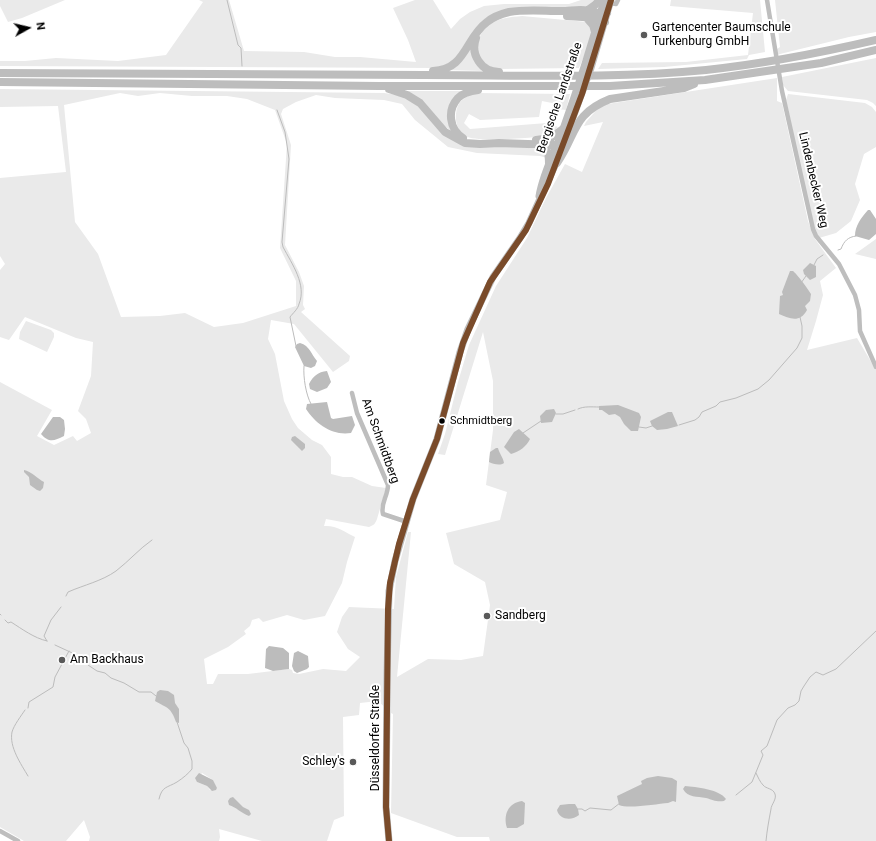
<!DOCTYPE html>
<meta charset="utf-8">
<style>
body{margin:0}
#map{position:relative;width:876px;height:841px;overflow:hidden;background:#fff;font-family:Roboto,sans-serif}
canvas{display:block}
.north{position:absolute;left:8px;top:8px;width:40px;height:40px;-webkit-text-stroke:3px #fff;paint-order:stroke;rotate:82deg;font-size:11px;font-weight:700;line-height:16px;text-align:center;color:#000}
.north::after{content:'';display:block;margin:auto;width:14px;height:18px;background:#000;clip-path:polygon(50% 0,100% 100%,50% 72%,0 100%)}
</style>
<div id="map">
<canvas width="876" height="841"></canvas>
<div class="north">N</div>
</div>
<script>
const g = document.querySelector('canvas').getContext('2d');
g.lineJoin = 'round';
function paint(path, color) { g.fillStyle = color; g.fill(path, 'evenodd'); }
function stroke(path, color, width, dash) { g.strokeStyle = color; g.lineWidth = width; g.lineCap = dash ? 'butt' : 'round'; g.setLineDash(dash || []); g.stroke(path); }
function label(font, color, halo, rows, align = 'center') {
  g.font = font + ' Roboto,sans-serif'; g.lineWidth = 4; g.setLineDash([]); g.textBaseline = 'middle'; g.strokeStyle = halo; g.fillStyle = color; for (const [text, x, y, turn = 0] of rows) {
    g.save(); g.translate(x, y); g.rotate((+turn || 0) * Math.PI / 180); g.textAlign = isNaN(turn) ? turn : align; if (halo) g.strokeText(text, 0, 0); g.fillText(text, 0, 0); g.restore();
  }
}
const green = new Path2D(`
 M 0,0 L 65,0 L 22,18 L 8,22 L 0,6 Z
 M 199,0 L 229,0 L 244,51 L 304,52 L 335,57 L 360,57 L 416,62 L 408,40 L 393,8 L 415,0 L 433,0 L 451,29 L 460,19 L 470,12 L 484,6 L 504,4 L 569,4 L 581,0 L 599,0 L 593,6 L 503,12 L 450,63 L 436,68 L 0,66 L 0,61 L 25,61 L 56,58 L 118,61 L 166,55 L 203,2 Z
 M 671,0 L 760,0 L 765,52 L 749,55 L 747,59 L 664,67 L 598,69 L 602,63 L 686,62 L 748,55 L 753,13 L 670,6 Z
 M 775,0 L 876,0 L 876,32 L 849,37 L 776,55 L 777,49 L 780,47 Z
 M 522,16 L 587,22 L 592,30 L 589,44 L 579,68 L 498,69 C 474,65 471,39 489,25 C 499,18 510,17 522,16 Z
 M 472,44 L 486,71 L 445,70 Z
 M 876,58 L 876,106 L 873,103 L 867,100 L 788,91 L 783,85 L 782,77 Z
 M 777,78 L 777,101 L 782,103 L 808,221 L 815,239 L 836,268 L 820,281 L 823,295 L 816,321 L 807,350 L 857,338 L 876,370 L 876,841 L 490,841 L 489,837 L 457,837 L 391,813 L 393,714 L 391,713 L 389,803 L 389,711 L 378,701 L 360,703 L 359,715 L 343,717 L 344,816 L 334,820 L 327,841 L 262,841 L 219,829 L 220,837 L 219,841 L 89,841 L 90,837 L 84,820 L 66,841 L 24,841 L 0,827 L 0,382 L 52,410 L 37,436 L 54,445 L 73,436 L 77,441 L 91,433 L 86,419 L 78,411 L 91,376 L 93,342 L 76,338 L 25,317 L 9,340 L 0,337 L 0,270 L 5,264 L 0,256 L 0,178 L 66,172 L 58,106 L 0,107 L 0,89 L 384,93 L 399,95 L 419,106 L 455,140 L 538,149 L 545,151 L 547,158 L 540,156 L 477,153 L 448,147 L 415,120 L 402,104 L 384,100 L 335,98 L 316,95 L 296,102 L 283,109 L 281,114 L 291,145 L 285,245 L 299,272 L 304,286 L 303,305 L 305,309 L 301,312 L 350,356 L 349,361 L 333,372 L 294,324 L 271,320 L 268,339 L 275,354 L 284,401 L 292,419 L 298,428 L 312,440 L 322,445 L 331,457 L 331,474 L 343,477 L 352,477 L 372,486 L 386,488 L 377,519 C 375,524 374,525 369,527 L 326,519 L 324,526 C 336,525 345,532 355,537 L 347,562 L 342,583 L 325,616 L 304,620 L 287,615 L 263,622 L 259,618 L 252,620 L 250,626 L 244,631 L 246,634 L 228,647 L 204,659 L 207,684 L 213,684 L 218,674 L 248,674 L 289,669 L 292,670 L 293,673 L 299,674 L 323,669 L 346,671 L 360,657 L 348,649 L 337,632 L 342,617 L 349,607 L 394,609 L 396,577 L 408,532 L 411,532 L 397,677 L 428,659 L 461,660 L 483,656 L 490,605 L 485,582 L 454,564 L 446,533 L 500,520 L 507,492 L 486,485 L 493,430 L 493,381 L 483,332 L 445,455 L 438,454 L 445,434 L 458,382 L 469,345 L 496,286 L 527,238 L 546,198 L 565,164 L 582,172 L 603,122 L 584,126 L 586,122 L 601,105 ZM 120,93 L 138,96 L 160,93 L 192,96 L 227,96 L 247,99 L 275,110 L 287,144 L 280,248 L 296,281 L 296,306 L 243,323 L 214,327 L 185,313 L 160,316 L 121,317 L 98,254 L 75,222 L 64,105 ZM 202,773 L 213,780 L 217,789 L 210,790 L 207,786 L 197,782 Z
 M 403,91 L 464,91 L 452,100 L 453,133 Z
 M 475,93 L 570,94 L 566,110 L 557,109 L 557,104 L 542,101 L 539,117 L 480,120 L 469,114 L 464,123 L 470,129 L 547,123 L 558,127 L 550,136 C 534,137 477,143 465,136 C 458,131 455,122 456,114 C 457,101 464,98 475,93 Z
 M 788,94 L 865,103 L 872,107 L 876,112 L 876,147 L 864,154 L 855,184 L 860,200 L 851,221 L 836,233 L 819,238 L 812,220 L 786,100 Z
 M 876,239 L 876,259 L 855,254 Z
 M 26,321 L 51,330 L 54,333 L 54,337 L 47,352 L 19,339 L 20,332 Z`);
const water = new Path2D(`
 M 868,210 L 870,210 L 876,219 L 876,234 L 869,240 L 855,236 C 855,226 861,218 868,210 Z
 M 810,263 L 816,266 L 816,277 L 810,280 L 804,274 L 803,270 Z
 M 790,271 L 793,271 C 797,274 808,289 811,294 L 810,301 L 805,306 L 807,310 C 800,323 790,319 779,314 L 780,296 L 783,295 L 782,292 Z
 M 300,343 C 310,346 311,354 317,361 L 315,366 L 311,368 L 304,366 L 295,347 L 297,344 Z
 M 327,371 L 331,382 L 327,388 L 317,392 L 310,389 L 309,384 C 313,376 318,372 327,371 Z
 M 327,402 L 331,418 L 333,419 L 352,416 L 355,425 L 351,433 C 332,436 316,424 306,409 L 307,404 Z
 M 618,405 L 639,413 L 641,417 L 638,431 L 631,431 L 624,424 L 620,417 L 615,414 L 609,415 L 602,410 L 599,410 L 599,406 Z
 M 554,409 L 556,413 L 552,422 L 541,423 L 540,416 L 546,410 Z
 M 668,412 L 672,412 L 678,426 L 667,429 L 657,430 L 652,426 L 650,421 Z
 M 53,417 L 60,417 L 64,420 L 65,429 L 64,436 C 54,441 49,443 41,434 Z
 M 519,429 L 530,439 C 527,446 519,452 511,454 L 504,447 L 514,432 Z
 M 295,436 L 305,444 L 305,448 L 302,451 L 291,440 L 292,437 Z
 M 496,448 L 498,448 C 499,453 503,457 504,463 C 500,466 493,464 489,462 L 490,452 Z
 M 24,470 C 31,471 38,479 44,482 L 43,488 L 40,491 L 37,490 L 30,485 L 29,477 L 24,472 Z
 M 269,646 L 283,648 L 289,653 L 289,669 L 273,671 L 265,668 L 266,649 Z
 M 298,651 L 308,656 L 309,667 L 307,669 L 297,673 L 294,671 L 292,666 L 294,653 Z
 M 160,690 L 168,691 L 174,695 L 175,703 L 179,709 L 179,723 L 176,722 C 171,707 167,708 155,701 L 157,692 Z
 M 199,773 L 213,780 L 217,788 L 216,790 L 212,791 L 207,786 L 197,782 L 195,778 Z
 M 658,776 L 672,778 L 677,781 L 676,802 L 673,801 L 668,803 C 657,804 628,809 619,805 L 617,796 L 642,784 L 641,781 L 647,778 Z
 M 685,786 C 696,787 719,789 726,799 L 724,801 C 716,802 713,800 706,798 C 697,796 688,798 683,789 Z
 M 233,797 L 243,807 L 249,810 L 251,814 L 249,816 C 241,813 236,807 229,805 L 228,801 L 230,798 Z
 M 522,801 L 525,803 L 524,824 L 517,828 L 507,828 C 503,815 508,803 522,801 Z
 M 569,804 L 575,804 L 578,809 L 579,815 C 572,821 559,820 557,810 L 560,805 Z`);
const stream = new Path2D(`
 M 227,0 L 238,45 L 241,48 L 242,66
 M 277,110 L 285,132 L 289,159 L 282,242 L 283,247 C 292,264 307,285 299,304 C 298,309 293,313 290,317 L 296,346
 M 838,250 L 841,249 C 844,241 848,237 856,236
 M 814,265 L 817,259 L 823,255
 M 801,283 L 806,276
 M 304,366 C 303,377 306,395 311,404
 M 578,409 C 584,406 592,407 599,407
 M 556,414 L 563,414 L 575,410
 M 679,425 L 695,420 L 699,417 L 702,412 L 716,406 L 720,402 L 736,398 L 758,389 L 769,380 L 797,348 L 802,338 L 802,326 L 800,317
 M 639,427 L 646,428 L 652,426
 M 523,433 L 541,421
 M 66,596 L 68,592 C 84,585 102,581 116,571 C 129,561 139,549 152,540
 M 0,614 L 1,615
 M 5,620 L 8,623 L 11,622 C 22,629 34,638 47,641
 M 47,641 L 44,636 L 51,620 L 61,607
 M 55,645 L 81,657 L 88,665 L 97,671 L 105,673 L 111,678 L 124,683 L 139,692 L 151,692 L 156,696
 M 28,708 L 29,702 L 53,687 L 55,677 L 69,651
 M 25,710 C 21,716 14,725 12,732 C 9,747 21,764 28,776
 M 756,773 C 758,777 760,782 763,785 C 766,789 773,788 775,794 C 777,799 771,805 771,809 C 769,820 767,830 766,841
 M 736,795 L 752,782 L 763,755 L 761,751 L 767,746 L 777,720 L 788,708 L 795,705 L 799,701 L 801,691 L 804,686 L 810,677 L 816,672 L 823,675 L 836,669 L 876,631
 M 159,799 C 162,786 167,788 177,782 C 183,778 188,774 192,769 L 192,761 L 188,748 L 184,743 L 177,722
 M 578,809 L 582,809 L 585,811 L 590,808 L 611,810 L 620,803`);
const street = new Path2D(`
 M 767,0 L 782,91 L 813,229 L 816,236 L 839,264 L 855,295 L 859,310 L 860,331 L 876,367
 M 610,3 L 616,4 L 618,0
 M 352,393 L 357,413 L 388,485 C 388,496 380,504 383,514 L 407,522
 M 0,831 L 18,841`);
const primary = new Path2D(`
 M 563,145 L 591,68 L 611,0
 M 539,196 C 543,172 555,151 563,129 C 578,87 592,43 604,0
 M 389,841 L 386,807 L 387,674 L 389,591 L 395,561 L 413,499 L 437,439 L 460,352 L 468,329 L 493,277 L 520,238 L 529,223 L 558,159`);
const highway = new Path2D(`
 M 588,10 L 595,5 L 600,0
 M 567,16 L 598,18 L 607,13
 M 586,17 L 593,25 L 595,32
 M 476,38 C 470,54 481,72 499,72
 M 433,71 C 466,70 465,38 487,22 C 493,17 501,14 509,12 C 526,9 544,11 561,11 C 572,11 585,8 595,12 C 600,14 603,17 605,22
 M 0,73 C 141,73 283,75 424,75 C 518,75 613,79 706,70 C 764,64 820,53 876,40
 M 0,82 L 379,86 L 610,86 L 705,80 L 821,63 L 876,50
 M 389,89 L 407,95 L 420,103 L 445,132 L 465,143 L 480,144 L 499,143 L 556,145 L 565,141
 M 463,138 C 449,129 447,110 458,98 C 463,93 471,91 478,90
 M 536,140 L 551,138 L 563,129
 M 539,145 C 549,148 549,155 549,165
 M 557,163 C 577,134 572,114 610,99 L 684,88 L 694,84`);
const bus1 = new Path2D(`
 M 389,841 L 386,807 L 388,609 L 390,583 L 399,544 L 413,499 L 437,439 L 463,343 L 490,282 L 526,230 L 548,184 L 582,94 L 611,0`);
const markers = [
 [644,35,4,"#595959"],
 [442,421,3.5,"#000"],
 [487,616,4,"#595959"],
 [62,660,4,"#595959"],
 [353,762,4,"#595959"]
];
const busNames = [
 ["Schmidtberg",450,421]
];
const poiNames = [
 ["Gartencenter Baumschule",652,28],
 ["Turkenburg GmbH",652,42],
 ["Sandberg",495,616],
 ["Am Backhaus",70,660],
 ["Schley's",345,762,"right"]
];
const streetNames = [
 ["Bergische Landstraße",560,98,-71],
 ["Lindenbecker Weg",813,180,77],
 ["Am Schmidtberg",380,441,70],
 ["Düsseldorfer Straße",376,738,-90]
];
paint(green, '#eaeaea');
paint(water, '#bcbcbc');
stroke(stream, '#bcbcbc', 1);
stroke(street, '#bebebe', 4.5);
stroke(primary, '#bdbdbd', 7);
stroke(highway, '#bdbdbd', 8);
stroke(bus1, '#7a4b2a', 6);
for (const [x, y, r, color] of markers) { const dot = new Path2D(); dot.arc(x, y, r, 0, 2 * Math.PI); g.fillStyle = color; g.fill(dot); stroke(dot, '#fff', 1.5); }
label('11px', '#000', '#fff', busNames, 'left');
label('12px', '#000', '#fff', poiNames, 'left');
label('12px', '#000', '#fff', streetNames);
</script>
